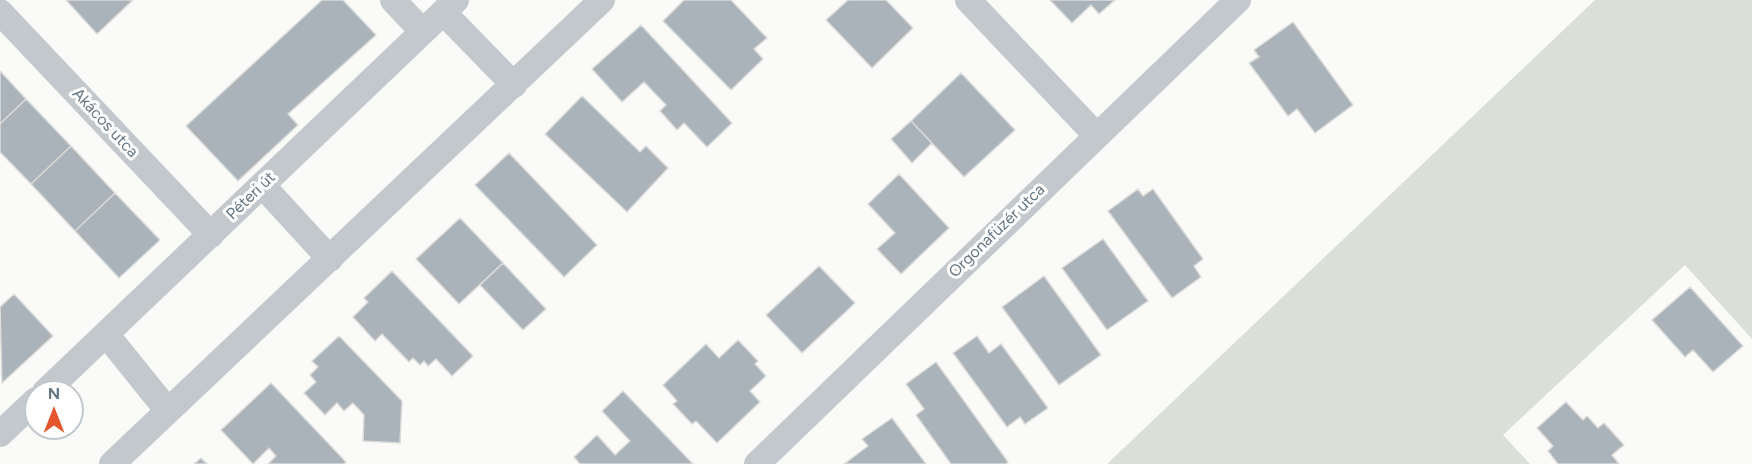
<!DOCTYPE html>
<meta charset="utf-8">
<style>
body{margin:0}
#map{position:relative;width:1752px;height:464px;overflow:hidden;background:#fafaf8;font-family:Figtree,sans-serif}
canvas{display:block}
.north{position:absolute;left:24px;top:380px;width:60px;height:60px;box-sizing:border-box;background:#fff;border:2px solid #c1c8cd;border-radius:50%;rotate:0deg;font-size:16px;font-weight:700;line-height:24px;text-align:center;color:#657683}
.north::after{content:'';display:block;margin:auto;width:21px;height:27px;background:#e4572e;clip-path:polygon(50% 0,100% 100%,50% 72%,0 100%)}
</style>
<div id="map">
<canvas width="1752" height="464"></canvas>
<div class="north">N</div>
</div>
<script>
const g = document.querySelector('canvas').getContext('2d');
g.lineJoin = 'round';
function paint(path, color) { g.fillStyle = color; g.fill(path, 'evenodd'); }
function stroke(path, color, width, dash) { g.strokeStyle = color; g.lineWidth = width; g.lineCap = dash ? 'butt' : 'round'; g.setLineDash(dash || []); g.stroke(path); }
function label(font, color, halo, rows, align = 'center') {
  g.font = font + ' Figtree,sans-serif'; g.lineWidth = 6; g.setLineDash([]); g.textBaseline = 'middle'; g.strokeStyle = halo; g.fillStyle = color; for (const [text, x, y, turn = 0] of rows) {
    g.save(); g.translate(x, y); g.rotate((+turn || 0) * Math.PI / 180); g.textAlign = isNaN(turn) ? turn : align; if (halo) g.strokeText(text, 0, 0); g.fillText(text, 0, 0); g.restore();
  }
}
const green = new Path2D(`
 M 1595,0 L 1752,0 L 1752,339 L 1685,265 L 1503,435 L 1530,464 L 1107,464 Z`);
const building = new Path2D(`
 M 66,0 L 133,0 L 97,34 Z
 M 322,0 L 343,0 L 376,35 L 288,114 L 298,125 L 238,181 L 186,126 Z
 M 684,0 L 731,0 L 767,38 L 754,49 L 763,59 L 731,90 L 663,21 Z
 M 848,0 L 886,0 L 913,28 L 872,68 L 826,20 Z
 M 1050,0 L 1115,0 L 1099,14 L 1091,5 L 1072,23 Z
 M 1293,22 L 1353,105 L 1315,133 L 1297,109 L 1288,116 L 1249,63 L 1259,57 L 1254,50 Z
 M 641,25 L 732,123 L 707,147 L 684,123 L 677,130 L 660,111 L 666,105 L 644,82 L 622,102 L 592,69 Z
 M 0,71 L 26,99 L 0,124 Z
 M 961,73 L 1015,130 L 964,177 L 911,121 Z
 M 582,96 L 640,152 L 646,146 L 668,168 L 627,212 L 545,134 Z
 M 26,99 L 71,146 L 31,184 L 0,152 L 0,124 Z
 M 911,121 L 932,143 L 912,163 L 891,139 Z
 M 71,146 L 115,193 L 75,231 L 31,184 Z
 M 509,153 L 597,245 L 564,277 L 475,185 Z
 M 899,174 L 949,228 L 901,274 L 877,249 L 895,233 L 868,204 Z
 M 1138,189 L 1143,196 L 1153,189 L 1203,259 L 1194,266 L 1201,277 L 1172,298 L 1108,211 Z
 M 115,193 L 160,240 L 119,278 L 75,231 Z
 M 460,218 L 503,263 L 459,304 L 416,259 Z
 M 1103,239 L 1148,301 L 1107,330 L 1062,268 Z
 M 503,263 L 546,309 L 523,330 L 480,285 Z
 M 819,266 L 855,303 L 802,353 L 766,315 Z
 M 392,271 L 473,356 L 452,376 L 436,359 L 428,366 L 424,361 L 420,365 L 413,358 L 409,362 L 382,334 L 375,341 L 353,317 L 368,302 L 364,298 Z
 M 1044,276 L 1101,355 L 1059,385 L 1002,307 Z
 M 1690,287 L 1743,346 L 1713,372 L 1693,350 L 1685,357 L 1652,320 Z
 M 14,294 L 53,336 L 2,383 L 0,307 Z
 M 339,336 L 402,401 L 400,443 L 363,441 L 364,415 L 353,403 L 344,411 L 337,403 L 325,415 L 304,393 L 316,382 L 310,375 L 318,367 L 312,361 Z
 M 977,336 L 989,353 L 1001,344 L 1048,408 L 1025,424 L 1020,417 L 1007,427 L 953,353 Z
 M 738,340 L 758,361 L 755,364 L 766,376 L 750,391 L 760,402 L 717,443 L 696,421 L 692,424 L 673,404 L 677,401 L 663,385 L 706,344 L 719,358 Z
 M 936,362 L 1008,462 L 1006,464 L 951,464 L 916,415 L 924,409 L 906,384 Z
 M 271,383 L 346,462 L 344,464 L 268,464 L 276,456 L 269,448 L 253,464 L 221,430 Z
 M 623,391 L 693,464 L 580,464 L 574,457 L 597,435 L 615,455 L 630,441 L 602,411 Z
 M 1566,402 L 1583,420 L 1587,416 L 1598,428 L 1604,423 L 1624,445 L 1612,455 L 1619,464 L 1558,464 L 1548,451 L 1553,446 L 1537,428 Z
 M 892,418 L 926,464 L 844,464 L 868,446 L 862,439 Z
 M 201,458 L 207,464 L 194,464 Z`);
const street = new Path2D(`
 M 393,0 L 422,31
 M 968,0 L 1096,135
 M 0,12 L 211,235
 M 443,12 L 514,85
 M 262,185 L 330,259
 M 106,334 L 168,411 L 112,464
 M 45,392 L 456,0
 M 168,411 L 602,0
 M 0,434 L 36,400
 M 757,464 L 1238,0`);
const streetNames = [
 ["Akácos utca",105,123,47],
 ["Péteri út",251,196,-44],
 ["Orgonafüzér utca",997,231,-44]
];
paint(green, '#dadfd7');
paint(building, '#aab3b9');
stroke(building, '#dcdcda', 1.5);
stroke(street, '#c3c8cc', 26);
label('16px', '#657683', '#fff', streetNames);
</script>
